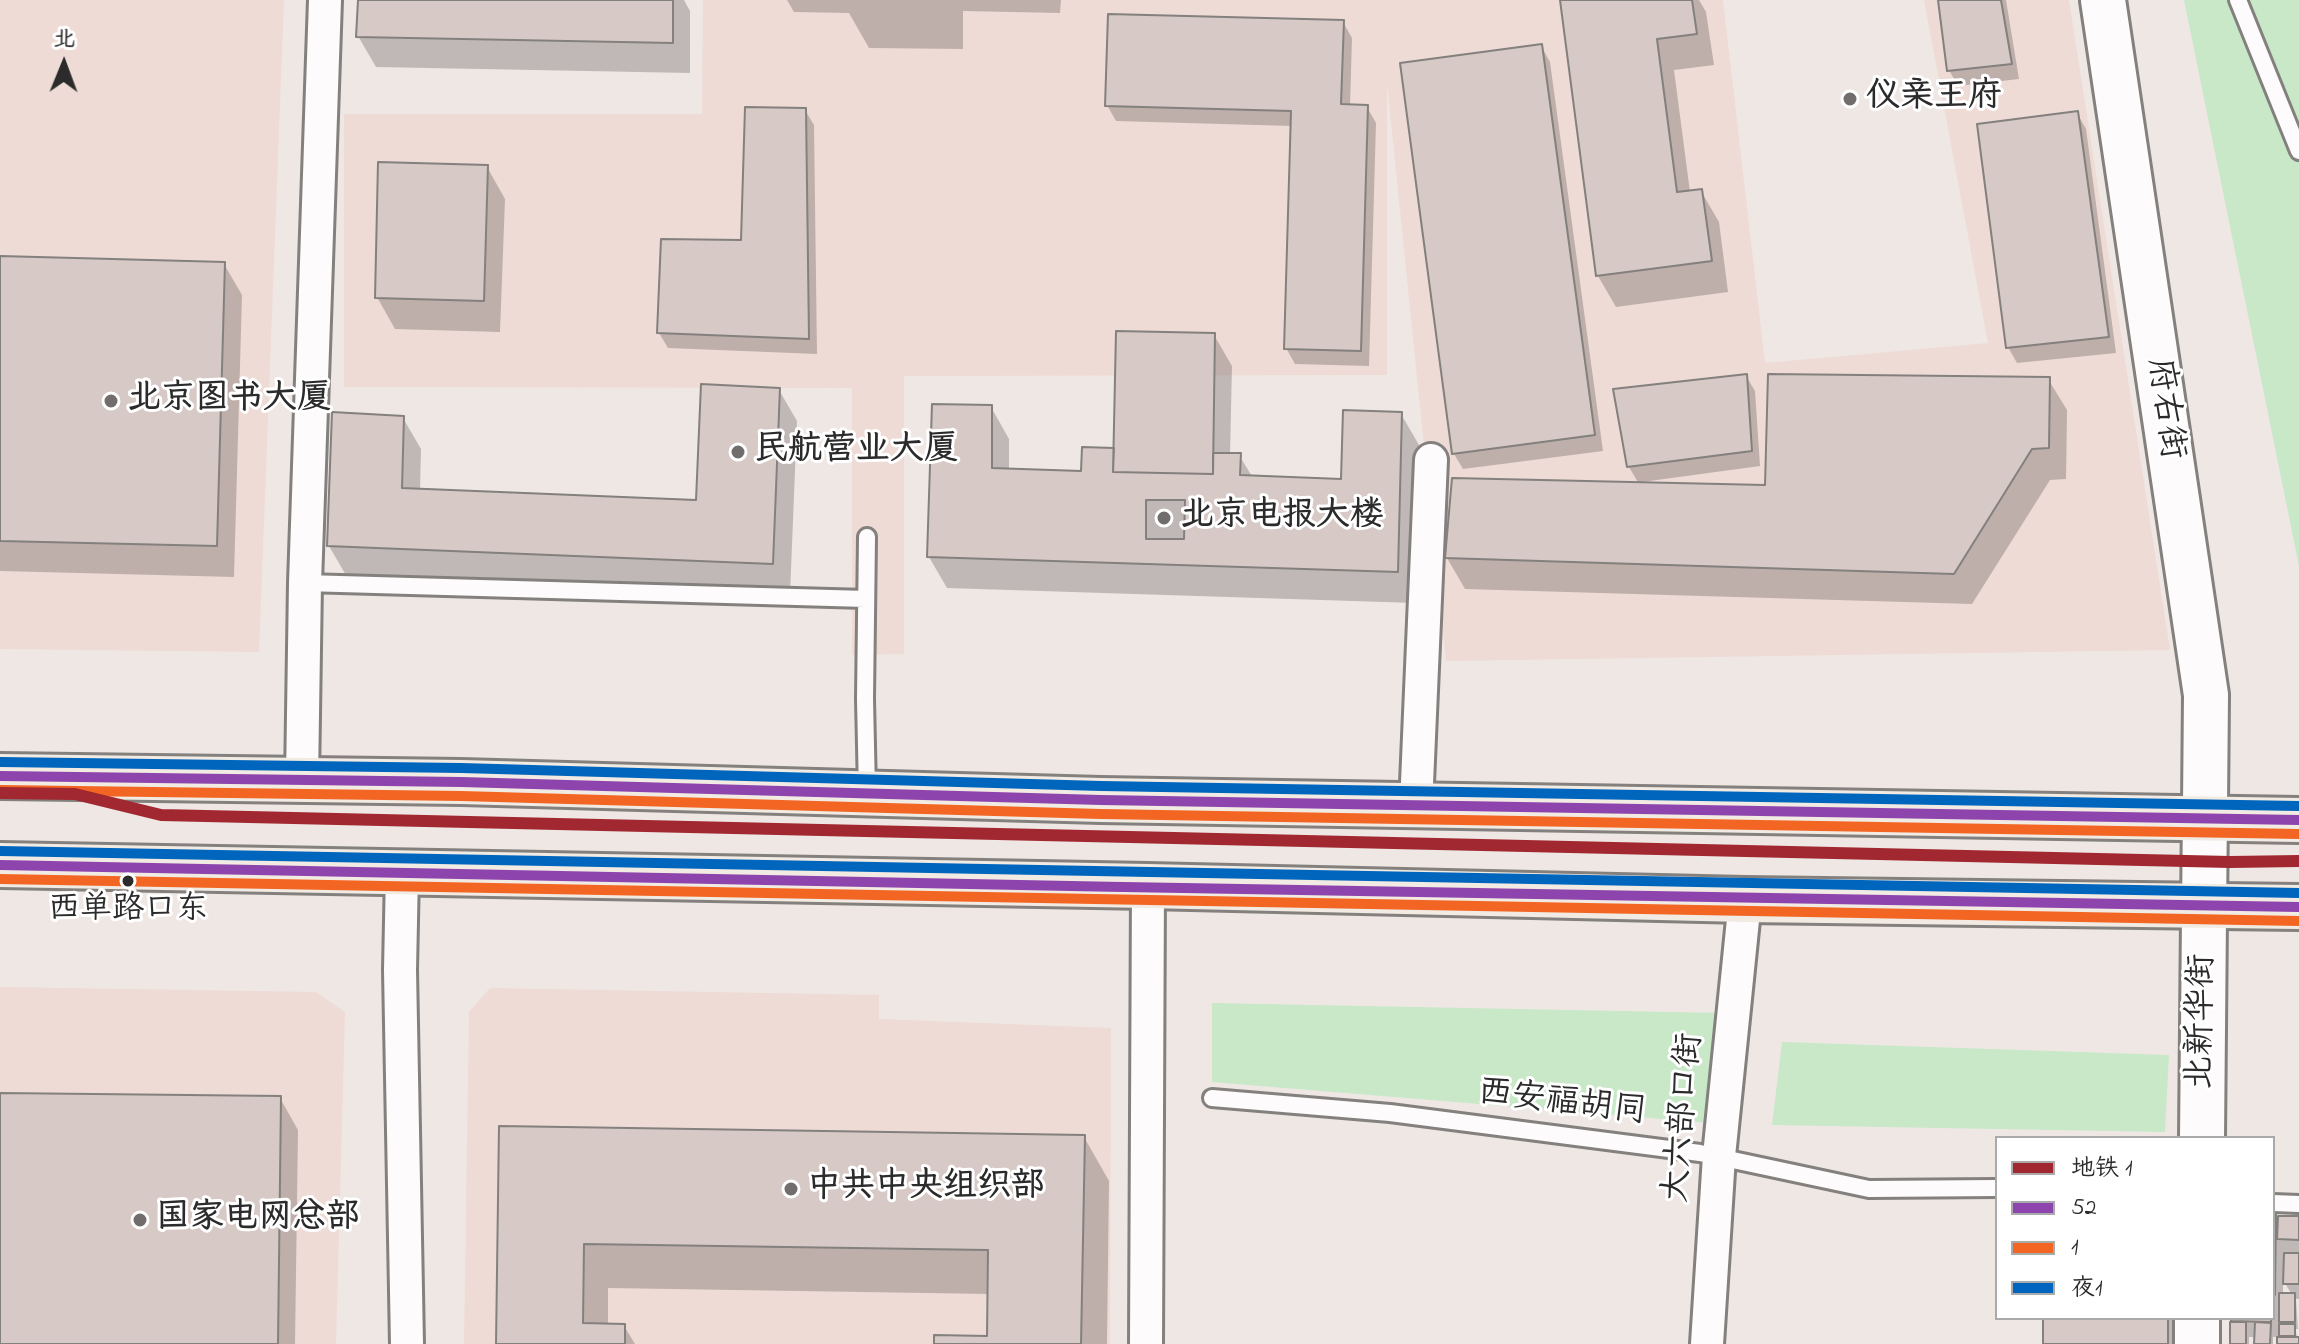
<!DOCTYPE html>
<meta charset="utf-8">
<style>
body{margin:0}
#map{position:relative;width:2299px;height:1344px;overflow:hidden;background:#efe7e4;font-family:"Indie Flower","LXGW WenKai TC",sans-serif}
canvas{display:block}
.legend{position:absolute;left:1995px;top:1136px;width:280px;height:184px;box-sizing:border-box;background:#fff;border:2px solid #aaa;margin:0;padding:10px 14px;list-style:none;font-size:24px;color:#2b2b2b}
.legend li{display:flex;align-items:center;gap:16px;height:40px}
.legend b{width:40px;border:2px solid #aaa}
.north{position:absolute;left:24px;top:24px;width:80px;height:80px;-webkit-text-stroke:6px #fff;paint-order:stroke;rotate:1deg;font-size:22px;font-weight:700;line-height:32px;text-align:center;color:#2b2b2b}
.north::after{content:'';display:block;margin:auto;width:28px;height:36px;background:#2b2b2b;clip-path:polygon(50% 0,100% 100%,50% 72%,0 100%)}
</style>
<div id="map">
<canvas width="2299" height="1344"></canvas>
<ul class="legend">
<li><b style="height:10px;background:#a12830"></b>地铁 1</li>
<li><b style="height:10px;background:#8e44ad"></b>52</li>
<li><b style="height:10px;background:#f26522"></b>1</li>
<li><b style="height:10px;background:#0065bd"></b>夜1</li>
</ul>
<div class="north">北</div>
</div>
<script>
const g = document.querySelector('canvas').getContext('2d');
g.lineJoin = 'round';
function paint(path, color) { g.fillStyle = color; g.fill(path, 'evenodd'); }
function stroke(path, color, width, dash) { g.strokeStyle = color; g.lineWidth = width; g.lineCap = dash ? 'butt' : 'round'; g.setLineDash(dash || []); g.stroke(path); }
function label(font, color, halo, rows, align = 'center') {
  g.font = font + ' "Indie Flower","LXGW WenKai TC",sans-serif'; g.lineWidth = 6; g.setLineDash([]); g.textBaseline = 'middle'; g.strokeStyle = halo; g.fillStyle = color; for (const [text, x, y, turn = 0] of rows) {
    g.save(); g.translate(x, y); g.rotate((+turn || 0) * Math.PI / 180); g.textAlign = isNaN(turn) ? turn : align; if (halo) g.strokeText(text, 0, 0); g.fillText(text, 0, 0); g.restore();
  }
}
const built = new Path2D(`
 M 0,0 L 284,0 L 259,652 L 0,649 Z
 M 703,0 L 1723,0 L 1765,363 L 1988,343 L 1924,0 L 2069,0 L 2170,650 L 1446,661 L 1387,83 L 1387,375 L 904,376 L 904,654 L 852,655 L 852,388 L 344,387 L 344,114 L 702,114 Z
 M 0,987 L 316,992 L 345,1012 L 336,1344 L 0,1344 Z
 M 490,988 L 879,995 L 879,1019 L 1111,1028 L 1110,1344 L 464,1344 L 469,1012 Z`);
const green = new Path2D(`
 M 2184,0 L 2299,0 L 2299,566 Z
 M 1212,1003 L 1721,1013 L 1711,1123 L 1212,1082 Z
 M 1782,1042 L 2169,1055 L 2165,1132 L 1772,1125 Z`);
const shadow = new Path2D(`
 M 360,0 L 684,0 L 690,11 L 690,73 L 376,67 L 358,36 Z
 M 787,0 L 1061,0 L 1060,13 L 963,11 L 963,49 L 869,48 L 849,13 L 794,12 Z
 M 1562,0 L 1699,0 L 1706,12 L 1714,65 L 1674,70 L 1690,192 L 1701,191 L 1719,222 L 1728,292 L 1616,307 L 1598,276 Z
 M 1940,0 L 2006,0 L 2019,79 L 1958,86 L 1949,70 Z
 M 1343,22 L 1352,38 L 1350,106 L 1367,107 L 1376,123 L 1369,366 L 1295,364 L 1286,348 L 1292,126 L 1116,121 L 1107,105 Z
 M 1541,46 L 1550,62 L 1603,451 L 1463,469 L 1454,454 Z
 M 805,110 L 814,125 L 817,354 L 668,348 L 659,333 L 743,242 Z
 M 2077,113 L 2086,129 L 2116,353 L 2017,363 L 2008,347 Z
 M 487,167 L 505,199 L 500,332 L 395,329 L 377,297 Z
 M 0,258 L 224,264 L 242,295 L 234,577 L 0,571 Z
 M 1214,335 L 1232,366 L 1230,455 L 1239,455 L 1253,478 L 1343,481 L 1401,414 L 1419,445 L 1415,603 L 947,588 L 929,557 L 991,407 L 1009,439 L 1009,471 L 1083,473 L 1116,450 Z
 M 1746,376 L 1755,391 L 1760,466 L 1642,482 L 1642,484 L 1766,487 L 2048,379 L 2067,410 L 2066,479 L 2050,480 L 1972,604 L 1465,589 L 1447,558 L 1639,484 L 1629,467 Z
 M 779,390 L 797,421 L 790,595 L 347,577 L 329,546 L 403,418 L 421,449 L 420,491 L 698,502 Z
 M 0,1095 L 280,1098 L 298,1130 L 295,1344 L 0,1344 Z
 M 501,1128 L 1084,1137 L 1109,1181 L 1107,1344 L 936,1344 L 989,1338 L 989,1294 L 608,1288 L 608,1325 L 624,1326 L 635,1344 L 498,1344 Z
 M 2273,1217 L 2299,1218 L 2299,1299 L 2296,1299 L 2298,1329 L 2295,1329 L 2299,1344 L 2280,1344 L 2280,1337 L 2273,1337 L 2273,1344 L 2256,1344 L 2256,1337 L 2249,1337 L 2249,1344 L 2232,1344 L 2233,1318 L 2273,1318 ZM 2283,1280 L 2292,1295 L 2283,1295 Z
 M 2045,1318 L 2181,1318 L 2181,1344 L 2045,1344 Z`);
const building = new Path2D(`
 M 358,0 L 673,0 L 673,43 L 356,37 Z
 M 1560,0 L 1692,0 L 1697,34 L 1657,39 L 1677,192 L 1702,189 L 1712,261 L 1596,276 Z
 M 1938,0 L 2001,0 L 2012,64 L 1947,71 Z
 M 1108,14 L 1344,20 L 1341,104 L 1368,105 L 1361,351 L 1284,349 L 1291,111 L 1105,106 Z
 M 1542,44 L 1595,435 L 1452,454 L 1400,63 Z
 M 745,107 L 806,108 L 809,339 L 657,333 L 661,239 L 741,240 Z
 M 2078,111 L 2109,337 L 2006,348 L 1977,124 Z
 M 378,162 L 488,165 L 484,301 L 375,298 Z
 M 0,256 L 225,262 L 217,546 L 0,541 Z
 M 1116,331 L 1215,333 L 1213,474 L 1113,472 Z
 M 1747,374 L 1752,451 L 1627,467 L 1613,389 Z
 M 1768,374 L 2050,377 L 2049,448 L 2032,449 L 1954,574 L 1445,558 L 1452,478 L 1765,485 Z
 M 701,384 L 780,388 L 773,564 L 327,546 L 332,412 L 404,416 L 402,488 L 696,500 Z
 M 932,404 L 992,405 L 992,468 L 1081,471 L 1082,447 L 1114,448 L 1113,472 L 1213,474 L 1213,453 L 1241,453 L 1240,475 L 1341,479 L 1343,410 L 1402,412 L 1398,572 L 927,557 Z
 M 1146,500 L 1185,500 L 1184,539 L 1146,539 Z
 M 0,1093 L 281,1096 L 278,1344 L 0,1344 Z
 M 499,1126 L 1085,1135 L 1081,1344 L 934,1344 L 934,1335 L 987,1336 L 988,1250 L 584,1244 L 583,1323 L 625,1324 L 625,1344 L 496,1344 Z
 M 2273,1214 L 2276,1214 L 2275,1295 L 2273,1295 Z
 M 2278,1216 L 2299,1216 L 2299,1240 L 2277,1239 Z
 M 2284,1253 L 2299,1253 L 2299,1284 L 2283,1284 Z
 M 2279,1293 L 2295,1293 L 2295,1322 L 2279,1322 Z
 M 2043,1318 L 2168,1318 L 2168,1344 L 2043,1344 Z
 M 2231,1318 L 2271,1318 L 2271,1322 L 2231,1321 Z
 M 2230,1322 L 2246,1322 L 2246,1344 L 2230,1344 Z
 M 2255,1322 L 2271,1323 L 2270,1344 L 2254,1344 Z
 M 2279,1324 L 2295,1324 L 2295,1336 L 2279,1336 Z
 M 2277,1337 L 2299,1337 L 2299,1344 L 2277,1344 Z`);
const lane = new Path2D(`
 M 2238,0 L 2299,151
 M 867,537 L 865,699 L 867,792
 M 305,583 L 866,599
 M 1212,1098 L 1390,1113 L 1700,1153 L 1869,1189 L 1997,1188
 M 2273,1203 L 2299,1204`);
const street = new Path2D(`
 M 302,780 L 305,583 L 325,0
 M 1416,806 L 1431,460
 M 402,872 L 400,970 L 407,1344
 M 1146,1344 L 1148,886
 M 1707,1344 L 1719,1156 L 1745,900`);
const secondary = new Path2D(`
 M 2103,0 L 2206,695 L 2202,1138
 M 2197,1344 L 2197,1318`);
const highway = new Path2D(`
 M 0,776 L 461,782 L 1101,800 L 2299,820
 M 0,865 L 1148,886 L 1745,900 L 2299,907`);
const bus1 = new Path2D(`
 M 0,776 L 461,782 L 1101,800 L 2299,820
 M 0,865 C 766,879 1533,897 2299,907`);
const bus2 = new Path2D(`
 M 0,790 L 461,796 L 1101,814 L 2299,834
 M 0,879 C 766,893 1532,911 2299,921`);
const bus3 = new Path2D(`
 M 0,762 L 461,768 L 1101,786 L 2299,806
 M 0,851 C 767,865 1533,883 2299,893`);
const metro1 = new Path2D(`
 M 0,793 L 75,794 L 161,815 L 2230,862 L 2299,861`);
const markers = [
 [1850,99,8,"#706d6c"],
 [111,401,8,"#706d6c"],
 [738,452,8,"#706d6c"],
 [1164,518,8,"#706d6c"],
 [128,881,7,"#2b2b2b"],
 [791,1189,8,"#706d6c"],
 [140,1220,8,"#706d6c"]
];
const busNames = [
 ["西单路口东",128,912]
];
const poiNames = [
 ["仪亲王府",1866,99],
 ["北京图书大厦",127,401],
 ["民航营业大厦",754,452],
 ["北京电报大楼",1180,518],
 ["中共中央组织部",807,1189],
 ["国家电网总部",156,1220]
];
const streetNames = [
 ["府右街",2163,409,82],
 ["北新华街",2204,1022,-89],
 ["西安福胡同",1562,1105,7],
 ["大六部口街",1686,1118,-85]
];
paint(built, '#eedbd5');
paint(green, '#c8e8c8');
paint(shadow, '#0003');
paint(building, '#d7c9c5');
stroke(building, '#83807e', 2);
stroke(lane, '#83807e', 22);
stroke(street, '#83807e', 38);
stroke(secondary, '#83807e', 50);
stroke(highway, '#83807e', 50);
stroke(lane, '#fdfbfb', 16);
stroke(street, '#fdfbfb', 32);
stroke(secondary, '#fdfbfb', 44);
stroke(highway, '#f1ebe3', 44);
stroke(bus1, '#8e44ad', 10);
stroke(bus2, '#f26522', 10);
stroke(bus3, '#0065bd', 10);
stroke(metro1, '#a12830', 12);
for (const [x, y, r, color] of markers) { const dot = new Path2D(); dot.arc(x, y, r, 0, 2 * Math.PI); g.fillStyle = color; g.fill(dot); stroke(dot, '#fff', 3); }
label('32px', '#2b2b2b', '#fff', busNames);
label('bold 34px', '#2b2b2b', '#fff', poiNames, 'left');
label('34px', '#2b2b2b', '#fff', streetNames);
</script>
